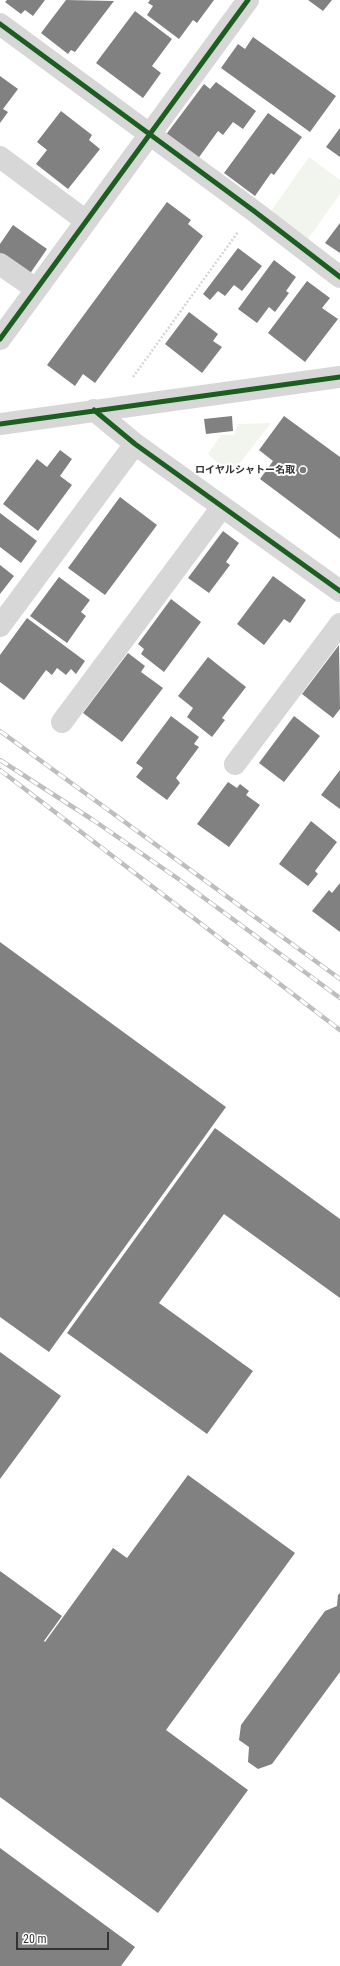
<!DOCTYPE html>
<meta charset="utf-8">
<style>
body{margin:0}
#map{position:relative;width:340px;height:1966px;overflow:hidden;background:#fff;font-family:"Roboto Condensed",sans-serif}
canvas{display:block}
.scale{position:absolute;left:16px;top:1932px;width:93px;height:18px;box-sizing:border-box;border:2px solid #333;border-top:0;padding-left:5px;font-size:12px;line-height:14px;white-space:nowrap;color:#333;-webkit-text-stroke:3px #fff;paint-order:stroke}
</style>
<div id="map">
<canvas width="340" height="1966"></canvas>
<div class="scale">20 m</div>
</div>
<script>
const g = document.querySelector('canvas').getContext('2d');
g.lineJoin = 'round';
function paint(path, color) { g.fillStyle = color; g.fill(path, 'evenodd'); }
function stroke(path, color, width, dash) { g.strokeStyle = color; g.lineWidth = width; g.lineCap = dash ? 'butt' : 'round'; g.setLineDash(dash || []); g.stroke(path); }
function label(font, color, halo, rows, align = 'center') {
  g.font = font + ' "Roboto Condensed","Noto Sans JP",sans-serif'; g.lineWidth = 4; g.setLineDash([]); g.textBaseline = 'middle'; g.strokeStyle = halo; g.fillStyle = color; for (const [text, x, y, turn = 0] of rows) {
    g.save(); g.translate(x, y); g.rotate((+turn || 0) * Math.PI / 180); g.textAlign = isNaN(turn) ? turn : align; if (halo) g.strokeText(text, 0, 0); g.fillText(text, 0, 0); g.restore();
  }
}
const green = new Path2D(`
 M 309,157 L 340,180 L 340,194 L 303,246 L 265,220 Z
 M 271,423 L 237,467 L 220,465 L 208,454 L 221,435 L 234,435 L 238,424 Z`);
const building = new Path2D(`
 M 7,0 L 45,0 L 33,16 L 25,10 L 21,14 L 5,2 Z
 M 66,0 L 114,1 L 75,52 L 71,50 L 68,54 L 41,33 Z
 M 150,0 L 214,0 L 197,23 L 193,20 L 179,39 L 147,15 L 153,6 L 148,3 Z
 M 308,0 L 332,0 L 323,11 Z
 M 135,11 L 172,39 L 152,66 L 161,73 L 143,98 L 96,63 Z
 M 253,37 L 336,96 L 310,132 L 221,68 L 238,44 L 245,49 Z
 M 0,76 L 18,89 L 3,109 L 8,112 L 0,123 Z
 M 216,82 L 256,111 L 243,129 L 233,122 L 223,135 L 218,131 L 197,160 L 165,136 L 204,84 L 210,89 Z
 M 61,111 L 92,135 L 89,140 L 100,149 L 68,189 L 36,164 L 47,150 L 37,142 Z
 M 268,113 L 302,137 L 274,175 L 271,173 L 255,196 L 224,173 Z
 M 340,128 L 340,157 L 326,147 Z
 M 167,202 L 191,220 L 188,224 L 203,236 L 95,383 L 83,374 L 75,386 L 47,365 Z
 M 340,223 L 340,253 L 325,243 Z
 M 13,225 L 47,249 L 29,275 L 0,255 L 0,244 Z
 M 238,248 L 262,266 L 242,291 L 234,285 L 225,296 L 218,291 L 210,300 L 203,294 Z
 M 274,260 L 296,277 L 286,291 L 289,293 L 275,312 L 269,307 L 257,323 L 238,309 Z
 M 307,281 L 330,298 L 322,308 L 338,319 L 305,362 L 268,333 Z
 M 189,312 L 218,334 L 213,341 L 222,347 L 202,373 L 165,344 Z
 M 232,416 L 233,431 L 206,434 L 204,419 Z
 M 284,416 L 340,457 L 340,539 L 260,479 L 273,461 L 259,450 Z
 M 60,450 L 72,459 L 60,476 L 72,485 L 38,531 L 3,504 L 37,459 L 47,467 Z
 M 120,497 L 157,525 L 105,595 L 68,568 Z
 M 0,513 L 37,541 L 21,563 L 0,547 Z
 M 223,531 L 239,543 L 226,562 L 230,565 L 209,593 L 188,578 Z
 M 0,565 L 14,576 L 0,594 Z
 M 273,576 L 306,600 L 290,623 L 284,619 L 264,645 L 237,624 Z
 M 59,577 L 90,600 L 81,612 L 86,616 L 67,643 L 30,616 Z
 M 171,599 L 201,622 L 164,672 L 141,654 L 144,649 L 138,644 Z
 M 27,618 L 85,661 L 76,674 L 71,669 L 66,675 L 57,668 L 52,675 L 46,670 L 24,700 L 0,682 L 0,655 Z
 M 339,645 L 340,709 L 333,718 L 302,694 Z
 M 128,653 L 145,666 L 141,672 L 163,688 L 122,742 L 83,713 Z
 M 208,657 L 246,687 L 222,718 L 225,720 L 212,737 L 187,717 L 193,708 L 178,696 Z
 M 171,716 L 199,737 L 194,744 L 199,747 L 176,778 L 180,783 L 167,800 L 136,777 L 143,768 L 136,763 Z
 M 294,716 L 320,736 L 284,782 L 259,763 Z
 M 340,770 L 340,809 L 321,795 Z
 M 228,782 L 237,788 L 240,784 L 249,791 L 246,795 L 260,805 L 229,847 L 197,824 Z
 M 311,821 L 337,842 L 315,871 L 318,874 L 308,886 L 279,864 Z
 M 340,883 L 340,932 L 312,911 L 329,890 L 332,893 Z
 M 0,942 L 226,1107 L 49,1352 L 0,1317 Z
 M 215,1128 L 340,1219 L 340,1298 L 224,1214 L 159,1303 L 253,1371 L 207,1434 L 67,1333 Z
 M 0,1352 L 61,1396 L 0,1479 Z
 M 188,1475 L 295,1553 L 166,1730 L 248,1790 L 158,1913 L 0,1797 L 0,1571 L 62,1616 L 44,1641 L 45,1642 L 113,1548 L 127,1558 Z
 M 340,1593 L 340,1672 L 272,1764 L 258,1769 L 248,1762 L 249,1747 L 239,1740 L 241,1725 L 325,1611 L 337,1606 L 338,1595 Z
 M 0,1848 L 135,1947 L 121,1966 L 0,1966 Z`);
const path = new Path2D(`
 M 133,377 L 238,232`);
const minor = new Path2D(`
 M 0,24 L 254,211 L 340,277
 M 0,157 L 86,221
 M 0,264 L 36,289
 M 0,339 L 248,0
 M 94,410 L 135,444 L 340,591
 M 0,424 L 340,377
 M 0,626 L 135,444
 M 62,722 L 222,507
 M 235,764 L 340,624`);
const rail = new Path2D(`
 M 0,731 L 340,979
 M 0,760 L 93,820 L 177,878 L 340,998
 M 0,770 L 340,1030`);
const cycleway = new Path2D(`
 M 0,24 L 254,211 L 340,277
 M 0,339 L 248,0
 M 94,410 L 135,444 L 340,591
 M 0,424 L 340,377`);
const markers = [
 [303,470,4,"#7a7a7a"]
];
const poiNames = [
 ["ロイヤルシャトー名取",295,470]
];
paint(green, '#f1f5ed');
paint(building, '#818181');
stroke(path, '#d6d6d6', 2.5, [2, 2]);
stroke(minor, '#d7d7d7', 22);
stroke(rail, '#bebebe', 4.5);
stroke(rail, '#fff', 3, [9]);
stroke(cycleway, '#1b5e20', 5);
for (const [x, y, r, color] of markers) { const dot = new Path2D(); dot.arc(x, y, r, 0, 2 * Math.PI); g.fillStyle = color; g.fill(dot); stroke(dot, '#fff', 1.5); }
label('bold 10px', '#333', '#fff', poiNames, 'right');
</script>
